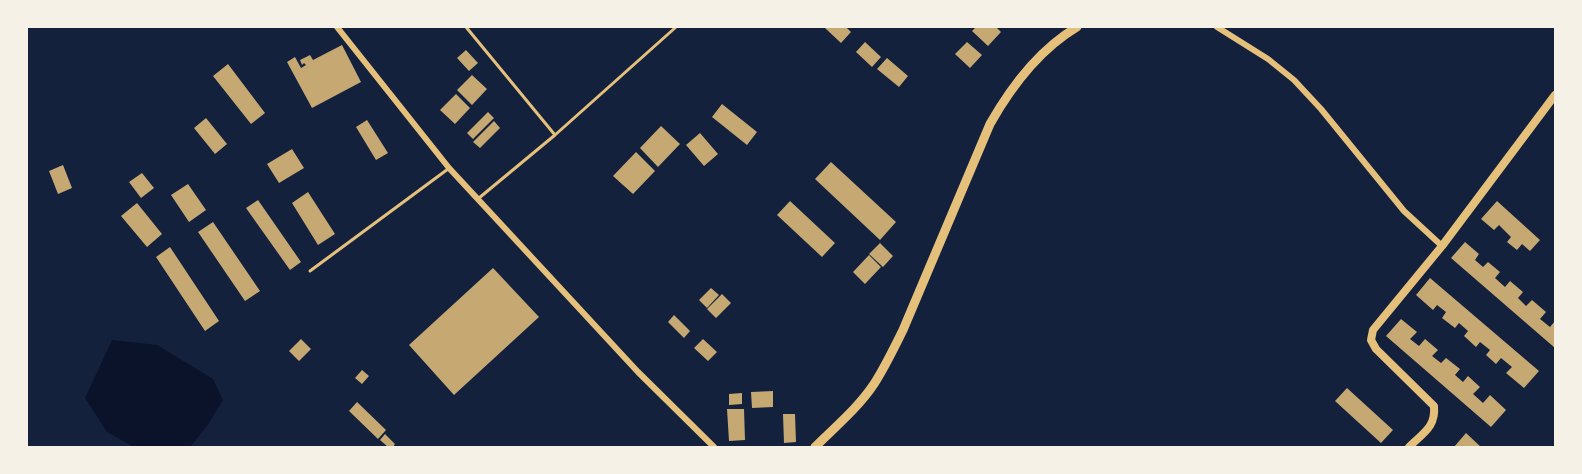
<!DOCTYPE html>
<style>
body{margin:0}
#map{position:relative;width:1582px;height:474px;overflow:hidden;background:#14213d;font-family:Raleway,sans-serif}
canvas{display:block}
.frame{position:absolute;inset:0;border:28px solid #f6f1e7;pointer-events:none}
</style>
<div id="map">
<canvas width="1582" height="474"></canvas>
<div class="frame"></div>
</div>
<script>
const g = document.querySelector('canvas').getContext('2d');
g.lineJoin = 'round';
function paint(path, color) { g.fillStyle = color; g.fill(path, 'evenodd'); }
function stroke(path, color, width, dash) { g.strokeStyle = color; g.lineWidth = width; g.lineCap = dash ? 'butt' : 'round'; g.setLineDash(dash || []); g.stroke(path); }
const water = new Path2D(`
 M 112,340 L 157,345 L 213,379 L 223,400 L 207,426 L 190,447 L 134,447 L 107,432 L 85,398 Z`);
const building = new Path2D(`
 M 826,27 L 846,27 L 851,32 L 841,43 L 825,28 Z
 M 976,27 L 996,27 L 1001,32 L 988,46 L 972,31 Z
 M 865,42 L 881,57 L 872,67 L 856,52 Z
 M 967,42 L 982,55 L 970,68 L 955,54 Z
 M 342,45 L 361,82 L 312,108 L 287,62 L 295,57 L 301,68 L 306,65 L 304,63 L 302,65 L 300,60 L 310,55 L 313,60 Z
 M 466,50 L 478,63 L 469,71 L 457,58 Z
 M 887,58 L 908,76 L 899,87 L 877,69 Z
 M 228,64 L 265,113 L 251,124 L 213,76 Z
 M 472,75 L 487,89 L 472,105 L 457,90 Z
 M 456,94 L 470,108 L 455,124 L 440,110 Z
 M 722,104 L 757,132 L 747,145 L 712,117 Z
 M 488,112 L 494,118 L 473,139 L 467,133 Z
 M 206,118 L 227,144 L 215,154 L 194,128 Z
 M 367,120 L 388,153 L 376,160 L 356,127 Z
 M 494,121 L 500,128 L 480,148 L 473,142 Z
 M 661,126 L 680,144 L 658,167 L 640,148 Z
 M 700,133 L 718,154 L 704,166 L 686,145 Z
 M 292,149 L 304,168 L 279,183 L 267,164 Z
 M 636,152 L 655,171 L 633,194 L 613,176 Z
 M 831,162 L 896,222 L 880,240 L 815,179 Z
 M 63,165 L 72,188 L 58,194 L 49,171 Z
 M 142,173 L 154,188 L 141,198 L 129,182 Z
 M 188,184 L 206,210 L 189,222 L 171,195 Z
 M 308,192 L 335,234 L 318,245 L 292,203 Z
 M 258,200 L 301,262 L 290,270 L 246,208 Z
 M 790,201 L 835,243 L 822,257 L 777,215 Z
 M 1497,201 L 1540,240 L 1530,251 L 1522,244 L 1517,250 L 1507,242 L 1511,237 L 1499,225 L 1494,230 L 1481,219 Z
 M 137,203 L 162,234 L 147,247 L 121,216 Z
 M 213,222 L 260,291 L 245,301 L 198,232 Z
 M 1465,242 L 1479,254 L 1475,260 L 1483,267 L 1488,262 L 1500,272 L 1495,278 L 1505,287 L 1510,281 L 1523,292 L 1518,298 L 1526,306 L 1532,300 L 1546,312 L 1540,319 L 1550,327 L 1555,321 L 1555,348 L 1451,258 Z
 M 880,243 L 893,256 L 883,267 L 869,254 Z
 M 170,247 L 219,321 L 205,331 L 156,257 Z
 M 869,255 L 881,267 L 865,284 L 853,272 Z
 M 493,268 L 539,317 L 454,395 L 409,345 Z
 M 1430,278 L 1539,371 L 1524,388 L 1506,373 L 1512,367 L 1501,358 L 1496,364 L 1486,355 L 1490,350 L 1480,342 L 1476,347 L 1464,336 L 1468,331 L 1459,323 L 1455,328 L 1442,318 L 1446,312 L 1437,305 L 1433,310 L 1416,295 Z
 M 711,288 L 719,295 L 707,308 L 699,300 Z
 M 722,294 L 731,303 L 716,318 L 707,309 Z
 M 674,315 L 690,331 L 684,338 L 668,322 Z
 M 1401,319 L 1417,332 L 1410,339 L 1419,346 L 1425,339 L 1438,350 L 1432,356 L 1441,363 L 1446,358 L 1460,369 L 1455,375 L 1463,382 L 1468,376 L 1480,387 L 1473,394 L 1483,403 L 1490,395 L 1506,410 L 1491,427 L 1386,336 Z
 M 301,339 L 311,349 L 299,361 L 289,351 Z
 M 703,339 L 717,352 L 708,361 L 694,348 Z
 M 362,370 L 369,376 L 362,384 L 355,378 Z
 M 1347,388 L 1393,430 L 1381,443 L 1335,401 Z
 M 773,391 L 773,407 L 752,408 L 751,392 Z
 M 742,393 L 742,404 L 729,405 L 729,394 Z
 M 357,402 L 386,430 L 378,439 L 349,411 Z
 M 727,409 L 744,409 L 745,440 L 729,441 Z
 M 783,414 L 795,414 L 796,442 L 784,443 Z
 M 1466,433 L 1481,447 L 1454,447 Z
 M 385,434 L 395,444 L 393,447 L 388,447 L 380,440 Z`);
const service = new Path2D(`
 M 466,27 L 555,135
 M 479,198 L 555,135 L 676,27
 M 310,271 L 448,169`);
const minor = new Path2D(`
 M 337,27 L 449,168 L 638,372 L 714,447
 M 1217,27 L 1268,59 L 1294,80 L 1321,109 L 1404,211 L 1442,246`);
const tertiary = new Path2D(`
 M 1409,447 C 1423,433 1436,427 1434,406 L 1376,349 L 1371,340 L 1373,330 L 1442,246 L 1555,95`);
const secondary = new Path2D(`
 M 815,447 C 835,427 858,408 874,384 C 885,367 894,348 903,330 L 990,124 C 1011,87 1040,49 1077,27`);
paint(water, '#0b132b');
paint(building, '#c6a872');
stroke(service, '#e5c07b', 3);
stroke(minor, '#e5c07b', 6);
stroke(tertiary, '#e5c07b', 8);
stroke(secondary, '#e5c07b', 9);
</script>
